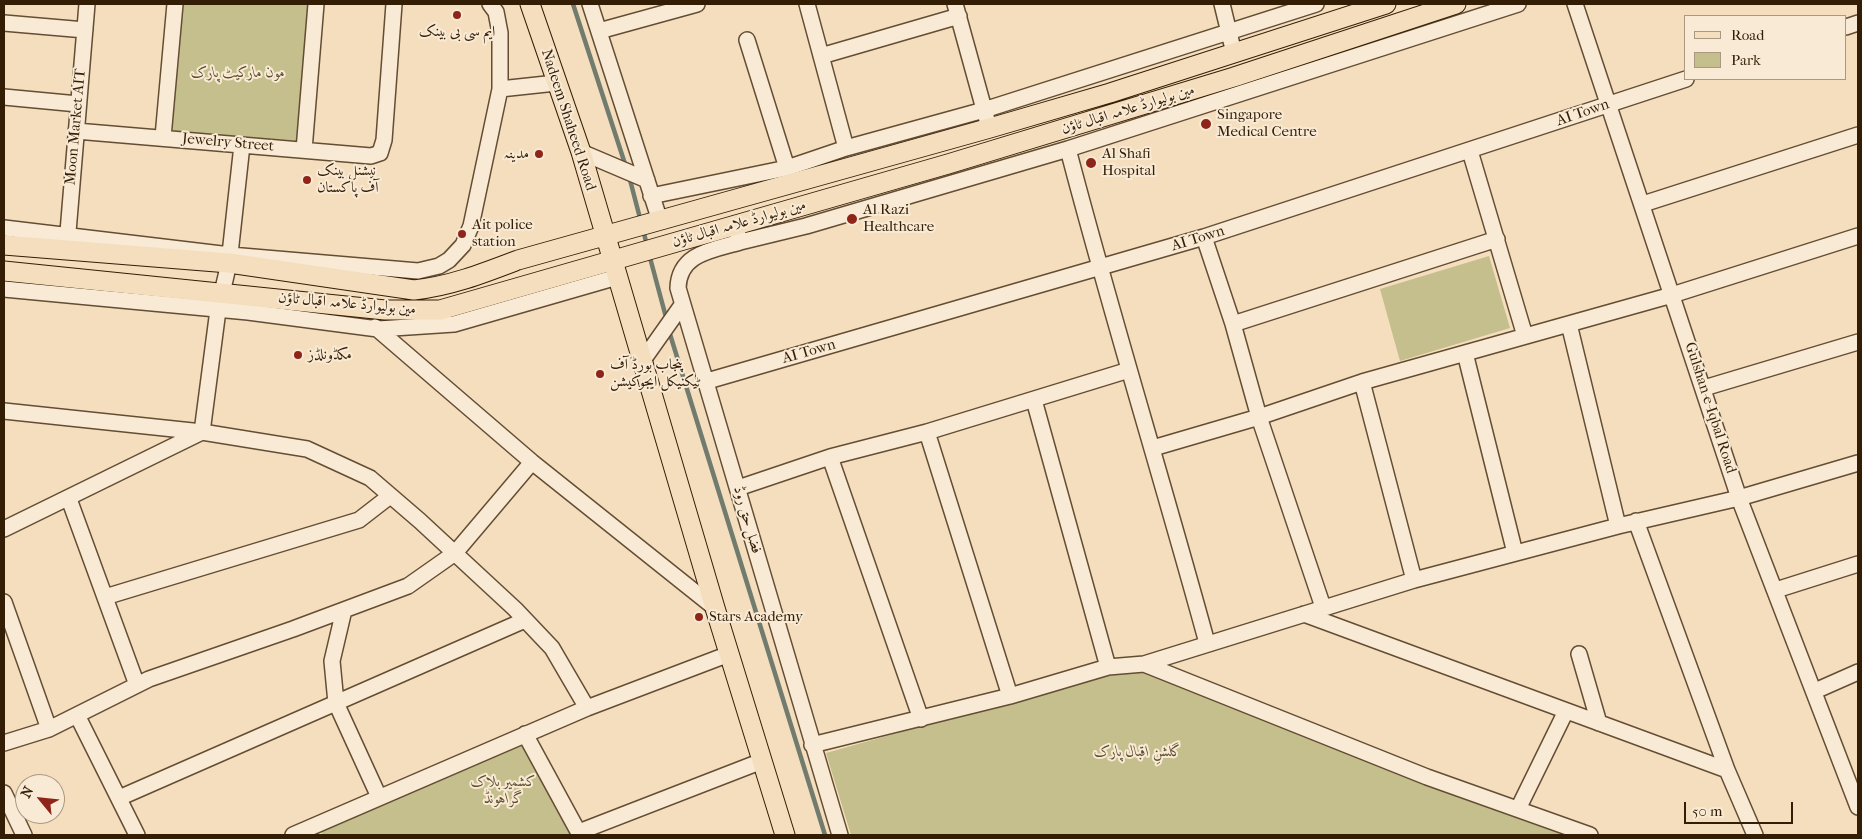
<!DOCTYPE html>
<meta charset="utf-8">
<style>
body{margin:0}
#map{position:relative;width:1862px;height:839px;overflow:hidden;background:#f4debe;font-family:"IM FELL French Canon",serif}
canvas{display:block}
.frame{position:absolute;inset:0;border:5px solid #341d05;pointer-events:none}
.legend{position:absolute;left:1684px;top:15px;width:162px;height:65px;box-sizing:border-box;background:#f8ead5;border:1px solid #aa9882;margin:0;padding:6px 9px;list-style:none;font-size:15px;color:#341d05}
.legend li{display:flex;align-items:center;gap:10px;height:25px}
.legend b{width:25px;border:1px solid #aa9882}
.north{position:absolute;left:15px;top:774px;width:50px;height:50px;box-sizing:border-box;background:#f8ead5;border:1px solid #aa9882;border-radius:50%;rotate:298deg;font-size:14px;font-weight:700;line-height:20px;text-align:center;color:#341d05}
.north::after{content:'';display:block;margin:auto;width:18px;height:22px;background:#8f2418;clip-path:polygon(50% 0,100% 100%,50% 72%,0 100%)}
.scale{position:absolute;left:1684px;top:802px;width:109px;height:22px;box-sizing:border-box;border:2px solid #341d05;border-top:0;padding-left:6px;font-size:15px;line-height:18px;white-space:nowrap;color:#341d05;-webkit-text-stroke:4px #f8ead5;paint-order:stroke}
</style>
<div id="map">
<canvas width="1862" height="839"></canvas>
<div class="frame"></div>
<ul class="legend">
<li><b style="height:6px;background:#f4debe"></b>Road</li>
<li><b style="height:14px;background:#c4bf8c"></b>Park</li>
</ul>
<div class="north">N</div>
<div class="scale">50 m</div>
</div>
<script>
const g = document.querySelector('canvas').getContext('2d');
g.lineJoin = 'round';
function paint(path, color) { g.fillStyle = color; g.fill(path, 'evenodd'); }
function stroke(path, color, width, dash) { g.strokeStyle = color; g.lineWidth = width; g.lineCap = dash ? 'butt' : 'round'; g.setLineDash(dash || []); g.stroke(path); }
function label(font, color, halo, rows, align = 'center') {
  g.font = font + ' "IM FELL French Canon",Amiri,serif'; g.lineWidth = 4; g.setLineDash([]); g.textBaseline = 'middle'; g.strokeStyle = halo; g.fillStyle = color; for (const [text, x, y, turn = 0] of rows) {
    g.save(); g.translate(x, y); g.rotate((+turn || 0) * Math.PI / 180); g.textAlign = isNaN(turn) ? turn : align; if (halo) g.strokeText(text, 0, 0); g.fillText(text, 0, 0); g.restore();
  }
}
const green = new Path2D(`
 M 179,4 L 309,4 L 296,144 L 167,132 Z
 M 1489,256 L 1510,328 L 1400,361 L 1380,289 Z
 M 1144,664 L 1589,835 L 851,835 L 826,753 Z
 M 525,734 L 580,835 L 323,835 L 318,824 Z`);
const stream = new Path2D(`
 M 573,4 L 626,167
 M 629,176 L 641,222
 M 643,229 L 647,246
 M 649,254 L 667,321
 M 669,331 L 825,835`);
const minor = new Path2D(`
 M 590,4 L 660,221
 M 807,4 L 846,148
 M 955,4 L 987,120
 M 1222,4 L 1234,53
 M 1575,4 L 1739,498 L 1858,807
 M 4,23 L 85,30
 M 1846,27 L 1858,23
 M 599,31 L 697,4
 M 747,40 L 787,168
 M 821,56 L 959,16
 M 500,89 L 556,83
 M 4,97 L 78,104
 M 76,131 L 371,156 L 380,153 L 384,140 L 394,4
 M 163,137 L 175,4
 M 1068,149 L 1518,4
 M 304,150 L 316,4
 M 1470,151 L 1525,336
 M 581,152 L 647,180
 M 651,196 L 787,168 L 846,148 L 984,110 L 1316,4
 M 1643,204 L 1858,135
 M 735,224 L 740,242 L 806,226 L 1068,149 C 1111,314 1162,478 1207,643
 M 4,228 L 230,255 L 418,271 L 439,266 L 449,260 L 463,245 L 471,226 L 500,89 L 500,33 L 496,12 L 490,4
 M 1204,237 L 1233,324 L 1259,417 L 1323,607
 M 740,242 C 713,250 679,253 678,288 L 840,835
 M 67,244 L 87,4
 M 4,289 L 248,312 L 378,329 L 454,324 L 617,277
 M 1233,324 L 1497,239
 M 1569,324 L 1618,526
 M 375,327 L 532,462 L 715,608
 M 1465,353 L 1515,553
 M 641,363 L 682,305
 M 704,382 L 1204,237 L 1686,79
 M 1362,382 L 1414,580
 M 1704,388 L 1858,342
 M 1034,400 L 1108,667
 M 4,411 L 202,432 L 307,449 L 370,478 L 420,521 L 515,609 L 552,648 L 587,708
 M 927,432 L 1010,696
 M 1153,448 L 1259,417 L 1362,382 L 1672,295 L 1858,236
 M 830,457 L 921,719
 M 738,488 L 830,457 L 927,432 L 1129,370
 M 69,499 L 137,685
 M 1636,521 L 1727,770 L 1755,835
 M 4,529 L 202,432 L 218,310 L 229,263 L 242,145
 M 1776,590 L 1858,564
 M 105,597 L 359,520 L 390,496
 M 4,602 L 49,729
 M 344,610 L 332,661 L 336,703 L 379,797
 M 1304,614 L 1727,770
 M 1579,654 L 1599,723
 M 1144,664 L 1427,777 L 1590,835
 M 1815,691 L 1858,672
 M 77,715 L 137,835
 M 525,734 L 580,835
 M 4,743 L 49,729 L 149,679 L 293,629 L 408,586 L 455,553 L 532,462
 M 812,745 L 1010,696 L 1108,667 L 1144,664 L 1414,580 L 1618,526 L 1739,498 L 1858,463
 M 4,793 L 24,835
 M 119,798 L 525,620
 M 1518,809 L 1566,711
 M 579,832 L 762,761
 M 293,835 L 587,708 L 729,654`);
const major = new Path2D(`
 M 530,4 L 581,152 L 715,608 L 785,835
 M 4,245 L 229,263 L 414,290 C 451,286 484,273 518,260 L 990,128 L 1110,93 L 1386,4
 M 4,271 L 385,310 L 440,310 L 948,164 L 1234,77 L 1456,4`);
const markers = [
 [457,15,5,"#8f2418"],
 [1206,124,6,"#8f2418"],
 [539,154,5,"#8f2418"],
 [1091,163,6,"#8f2418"],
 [307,180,5,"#8f2418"],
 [852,219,6,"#8f2418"],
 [462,234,5,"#8f2418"],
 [298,355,5,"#8f2418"],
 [600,374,5,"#8f2418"],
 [699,617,5,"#8f2418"]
];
const poiNames = [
 ["ایم سی بی بینک",457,32,"center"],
 ["Singapore",1217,115],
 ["Medical Centre",1217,132],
 ["مدینہ",529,154,"right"],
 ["Al Shafi",1102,154],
 ["Hospital",1102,171],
 ["نیشنل بینک",317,171],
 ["آف پاکستان",317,188],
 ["Al Razi",863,210],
 ["Healthcare",863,227],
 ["Ait police",472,225],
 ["station",472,242],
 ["مکڈونلڈز",308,355],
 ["پنجاب بورڈ آف",610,365],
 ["ٹیکنیکل ایجوکیشن",610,382],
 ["Stars Academy",709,617]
];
const parkNames = [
 ["مون مارکیٹ پارک",238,73],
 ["گلشنِ اقبال پارک",1138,752],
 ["کشمیر بلاک",504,782],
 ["ﮔﺮﺍﮨﻮﻧﮉ",504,799]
];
const streetNames = [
 ["مین بولیوارڈ علامہ اقبال ٹاؤن",1128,110,-17],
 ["AI Town",1583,113,-19],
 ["Nadeem Shaheed Road",568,120,72],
 ["Moon Market AIT",76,127,-85],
 ["Jewelry Street",228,143,5],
 ["مین بولیوارڈ علامہ اقبال ٹاؤن",739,224,-16],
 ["AI Town",1198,239,-17],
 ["مین بولیوارڈ علامہ اقبال ٹاؤن",347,304,5],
 ["AI Town",809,352,-16],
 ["Gulshan-e-Iqbal Road",1710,408,72],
 ["فضل حق روڈ",747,520,74]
];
paint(green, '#c4bf8c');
stroke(stream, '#727c6e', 4.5);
stroke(minor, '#644d33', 18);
stroke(major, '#341d05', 21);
stroke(minor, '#f8ead5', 15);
stroke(major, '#f4debe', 19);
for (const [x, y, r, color] of markers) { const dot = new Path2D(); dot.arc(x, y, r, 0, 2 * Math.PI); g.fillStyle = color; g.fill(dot); stroke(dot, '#f8ead5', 2); }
label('15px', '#341d05', '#f8ead5', poiNames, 'left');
label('italic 15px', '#5f4e2e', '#f8ead5', parkNames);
label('15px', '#341d05', '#f8ead5', streetNames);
</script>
